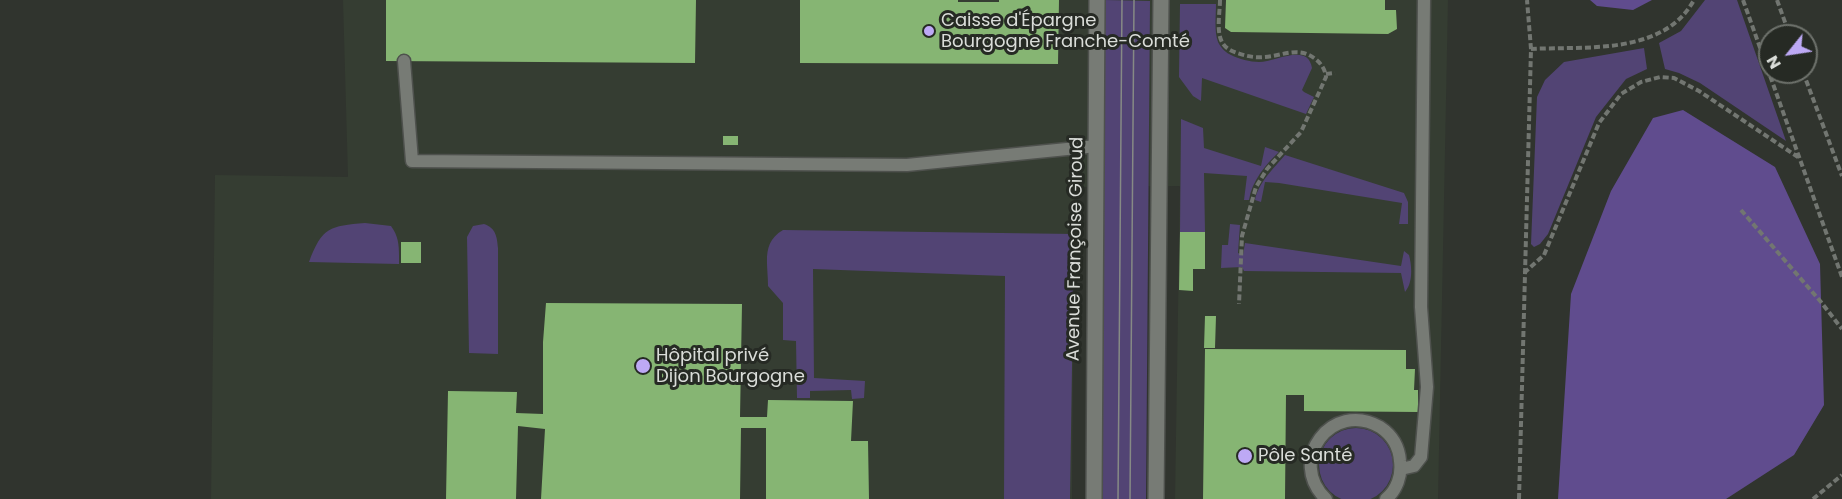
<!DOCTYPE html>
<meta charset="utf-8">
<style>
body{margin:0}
#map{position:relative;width:1842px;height:499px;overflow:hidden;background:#30342e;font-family:Poppins,sans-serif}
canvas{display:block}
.north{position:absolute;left:1758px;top:24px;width:60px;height:60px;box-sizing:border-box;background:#262a24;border:2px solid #6e726c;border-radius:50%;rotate:240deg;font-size:16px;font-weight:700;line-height:24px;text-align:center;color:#daddd9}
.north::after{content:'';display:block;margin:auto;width:21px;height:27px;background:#bda9f5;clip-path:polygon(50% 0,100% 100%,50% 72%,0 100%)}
</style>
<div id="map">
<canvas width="1842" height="499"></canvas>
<div class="north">N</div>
</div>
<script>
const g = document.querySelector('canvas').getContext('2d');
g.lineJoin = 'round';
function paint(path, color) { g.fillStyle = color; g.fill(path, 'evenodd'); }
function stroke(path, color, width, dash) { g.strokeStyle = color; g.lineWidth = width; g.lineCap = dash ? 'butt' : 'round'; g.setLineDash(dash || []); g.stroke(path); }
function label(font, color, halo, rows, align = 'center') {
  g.font = font + ' Poppins,sans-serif'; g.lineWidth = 6; g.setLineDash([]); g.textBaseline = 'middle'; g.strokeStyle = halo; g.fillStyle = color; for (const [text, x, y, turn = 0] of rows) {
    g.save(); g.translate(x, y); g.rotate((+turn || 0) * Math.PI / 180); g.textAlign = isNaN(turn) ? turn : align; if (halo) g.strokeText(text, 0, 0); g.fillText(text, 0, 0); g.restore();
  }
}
const built = new Path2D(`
 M 343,0 L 1448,0 L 1438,499 L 1175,499 L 1180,186 L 1074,187 L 1072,499 L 211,499 L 215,175 L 348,177 Z`);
const green = new Path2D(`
 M 1105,0 L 1150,1 L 1146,499 L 1100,499 Z
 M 1705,0 L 1737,0 L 1786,141 L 1700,83 L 1679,73 L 1665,69 L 1659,43 L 1681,31 Z
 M 1180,4 L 1216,4 C 1216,16 1214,31 1218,42 C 1221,48 1226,53 1231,55 C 1239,59 1250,62 1259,62 C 1275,62 1308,42 1312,68 L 1302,90 L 1304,92 L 1314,97 L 1306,114 L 1202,78 L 1201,101 L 1193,96 L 1179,77 Z
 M 1644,48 L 1647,69 L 1626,79 L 1596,117 L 1548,234 L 1540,244 L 1534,247 L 1531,244 L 1537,97 L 1545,80 L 1564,62 Z
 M 1181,119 L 1203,128 L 1204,148 L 1261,166 L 1265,147 L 1279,152 C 1265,165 1252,181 1249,200 L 1244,200 L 1247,176 L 1204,173 L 1205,232 L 1180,232 Z
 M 1285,155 L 1404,193 L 1408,202 L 1408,224 L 1399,224 L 1402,203 L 1279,183 L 1265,182 L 1261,202 L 1255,200 C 1258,183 1274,168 1285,155 Z
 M 365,223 L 391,226 C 400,238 399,249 399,264 L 309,262 C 322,227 330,226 365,223 Z
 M 484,224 C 496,228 497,237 498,248 L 498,354 L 469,353 L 467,237 L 473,226 Z
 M 1230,224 L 1240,225 L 1238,253 L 1243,255 L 1245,243 L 1401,266 L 1404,251 L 1409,255 C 1412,266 1413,283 1405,292 L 1401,273 L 1244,271 L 1242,267 L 1221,268 L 1222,245 L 1228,245 Z
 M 783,230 L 1074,234 L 1070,499 L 1004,499 L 1005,276 L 813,269 L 814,378 L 865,381 L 864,398 L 852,399 L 851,390 L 810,391 L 810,398 L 797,398 L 796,341 L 783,340 L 783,303 L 768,286 C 768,263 761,243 783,230 Z
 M1319 465a37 37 0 1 1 74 0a37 37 0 1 1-74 0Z`);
const water = new Path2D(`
 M 1590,0 L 1652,0 L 1633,10 L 1597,6 Z
 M 1683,110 L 1775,167 L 1820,264 L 1824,405 L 1794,455 L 1726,499 L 1558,499 L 1571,294 L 1611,191 L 1653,118 Z`);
const building = new Path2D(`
 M 386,0 L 696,0 L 695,63 L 386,61 Z
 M 800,0 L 958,0 L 958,2 L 999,2 L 999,0 L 1059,0 L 1058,64 L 800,63 Z
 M 1226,0 L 1385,0 L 1385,10 L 1396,10 L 1397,29 L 1388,34 L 1231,32 L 1225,28 Z
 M 723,136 L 738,136 L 738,145 L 723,145 Z
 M 1180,232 L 1205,232 L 1205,269 L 1193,269 L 1193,291 L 1179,290 Z
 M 401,242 L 421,242 L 421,263 L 401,263 Z
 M 546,303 L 742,304 L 740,417 L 767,417 L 768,400 L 853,401 L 851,441 L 868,441 L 869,499 L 766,499 L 766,428 L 741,428 L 740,499 L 541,499 L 545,429 L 518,426 L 516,499 L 446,499 L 448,391 L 517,392 L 516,413 L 543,414 L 543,342 Z
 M 1205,316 L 1216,316 L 1215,348 L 1204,348 Z
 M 1205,349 L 1406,350 L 1406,369 L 1415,369 L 1414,390 L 1418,390 L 1418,412 L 1304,411 L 1304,395 L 1286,395 L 1285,499 L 1203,499 Z`);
const path = new Path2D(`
 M 1220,0 C 1220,12 1216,31 1222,42 C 1225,48 1231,51 1237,53 C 1246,56 1255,58 1264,57 C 1282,56 1298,46 1314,58 C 1321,63 1325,69 1326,77 L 1301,132 L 1267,169 L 1256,187 L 1242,236 L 1239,304
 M 1743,0 L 1842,277
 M 1777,0 L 1790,36
 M 1531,49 C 1585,46 1663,56 1694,0
 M 1803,72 L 1842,176
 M 1326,74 L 1335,73
 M 1741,210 L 1821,302 L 1842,329
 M 1524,273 L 1544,255 L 1599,123 L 1621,94 L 1641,82 L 1660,77 L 1674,78 L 1699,91 L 1798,157
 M 1519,499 L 1531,49 L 1527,0
 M 1813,499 L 1842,475`);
const service = new Path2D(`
 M 404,61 L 412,161 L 907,165 L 1097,146
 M 1401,469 L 1414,466 L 1421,457 L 1427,387 L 1421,307 L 1424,0
 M 1326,499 C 1286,461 1332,399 1380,427 C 1392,435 1399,447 1400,461 C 1402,475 1397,490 1386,499`);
const tertiary = new Path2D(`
 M 1094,499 L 1097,0
 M 1156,499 L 1161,0`);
const tram = new Path2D(`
 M 1118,499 L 1122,0
 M 1130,499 L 1134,0`);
const markers = [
 [929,31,6,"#bda9f5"],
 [643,366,8,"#bda9f5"],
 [1245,456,8,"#bda9f5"]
];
const poiNames = [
 ["Caisse d'Épargne",941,21],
 ["Bourgogne Franche-Comté",941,42],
 ["Hôpital privé",656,356],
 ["Dijon Bourgogne",656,377],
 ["Pôle Santé",1258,456]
];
const streetNames = [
 ["Avenue Françoise Giroud",1076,249,-89]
];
paint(built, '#353d32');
paint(green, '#524474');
paint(water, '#604c8e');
paint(building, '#86b573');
stroke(service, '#4e514d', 15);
stroke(tertiary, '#4e514d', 18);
stroke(path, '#727671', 4, [6, 3]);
stroke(service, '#777b75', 12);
stroke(tertiary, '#777b75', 15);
stroke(tram, '#868a85', 1.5);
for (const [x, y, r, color] of markers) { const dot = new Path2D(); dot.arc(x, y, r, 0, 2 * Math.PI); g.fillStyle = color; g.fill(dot); stroke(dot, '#262a24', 2); }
label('18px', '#daddd9', '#262a24', poiNames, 'left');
label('18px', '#daddd9', '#262a24', streetNames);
</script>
